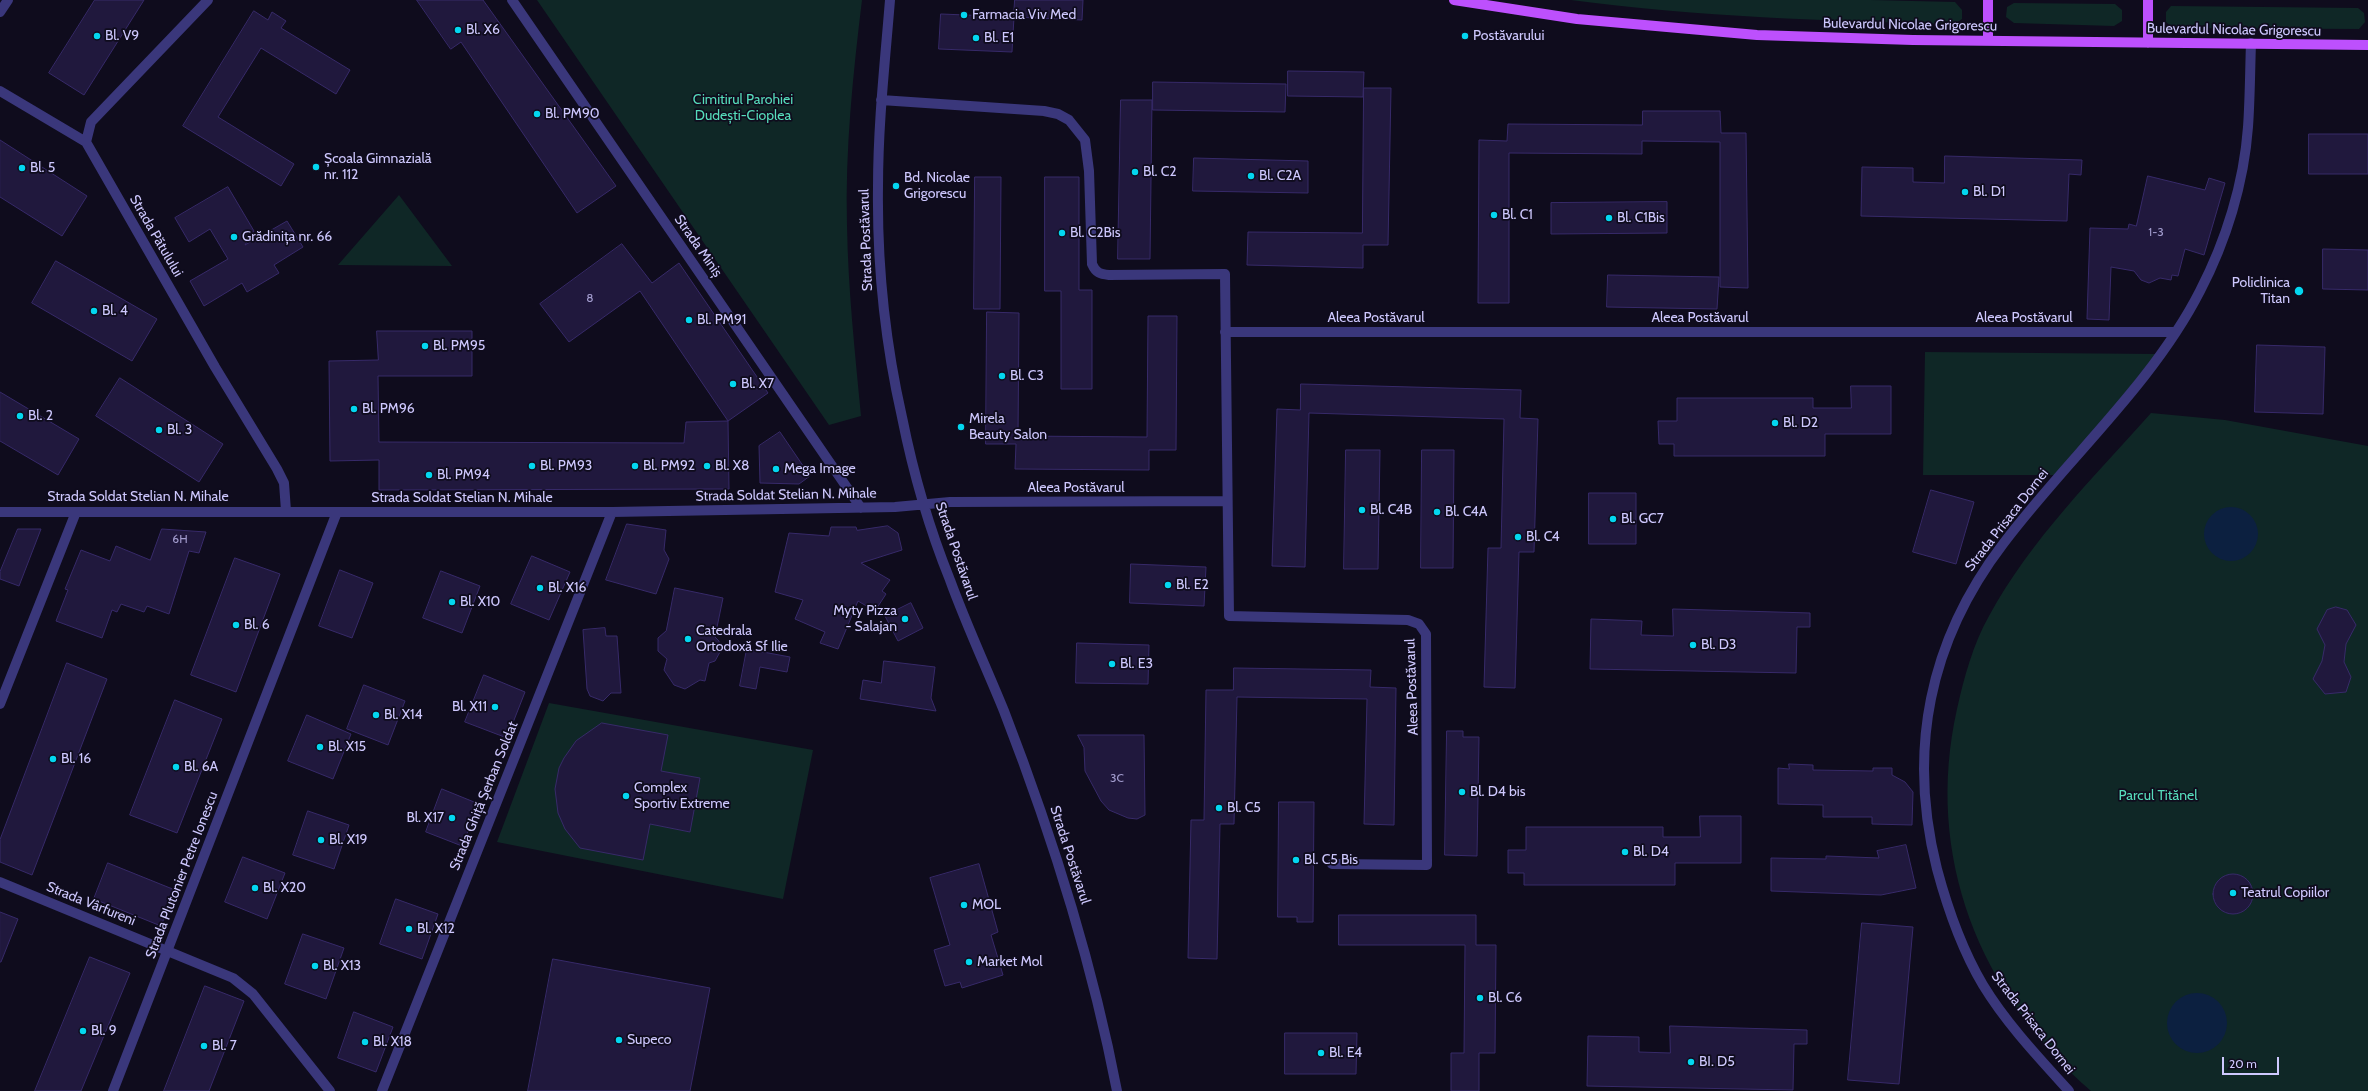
<!DOCTYPE html>
<meta charset="utf-8">
<style>
body{margin:0}
#map{position:relative;width:2368px;height:1091px;overflow:hidden;background:#0f0c1d;font-family:Cabin,sans-serif}
canvas{display:block}
.scale{position:absolute;left:2222px;top:1057px;width:57px;height:18px;box-sizing:border-box;border:2px solid #cec8fe;border-top:0;padding-left:5px;font-size:12px;line-height:14px;white-space:nowrap;color:#cec8fe;-webkit-text-stroke:3px #0f0c1d;paint-order:stroke}
</style>
<div id="map">
<canvas width="2368" height="1091"></canvas>
<div class="scale">20 m</div>
</div>
<script>
const g = document.querySelector('canvas').getContext('2d');
g.lineJoin = 'round';
function paint(path, color) { g.fillStyle = color; g.fill(path, 'evenodd'); }
function stroke(path, color, width, dash) { g.strokeStyle = color; g.lineWidth = width; g.lineCap = dash ? 'butt' : 'round'; g.setLineDash(dash || []); g.stroke(path); }
function label(font, color, halo, rows, align = 'center') {
  g.font = font + ' Cabin,sans-serif'; g.lineWidth = 3.5; g.setLineDash([]); g.textBaseline = 'middle'; g.strokeStyle = halo; g.fillStyle = color; for (const [text, x, y, turn = 0] of rows) {
    g.save(); g.translate(x, y); g.rotate((+turn || 0) * Math.PI / 180); g.textAlign = isNaN(turn) ? turn : align; if (halo) g.strokeText(text, 0, 0); g.fillText(text, 0, 0); g.restore();
  }
}
const green = new Path2D(`
 M 537,0 L 862,0 C 853,74 845,150 847,225 C 848,289 855,352 861,416 L 829,425 Z
 M 1571,0 L 1871,0 L 1955,2 L 1962,10 L 1962,19 L 1955,24 C 1826,21 1699,17 1571,0 Z
 M 2014,3 L 2115,4 L 2122,10 L 2122,21 L 2114,26 L 2014,23 L 2006,17 L 2007,7 Z
 M 2171,6 L 2358,8 L 2364,13 L 2365,22 L 2359,29 L 2173,28 L 2166,22 L 2166,12 Z
 M 399,195 L 452,266 L 338,265 Z
 M 1925,352 L 2156,354 L 2060,475 L 1923,475 Z
 M 2151,413 L 2225,420 L 2368,446 L 2368,1091 L 2091,1091 C 1979,993 1924,856 1957,709 C 1964,678 1973,644 1989,616 C 2031,539 2094,477 2151,413 Z
 M 549,703 L 813,750 L 783,899 L 497,842 Z`);
const water = new Path2D(`
 M2204 534a27 27 0 1 1 54 0a27 27 0 1 1-54 0Z
 M2167 1023a30 30 0 1 1 60 0a30 30 0 1 1-60 0Z`);
const building = new Path2D(`
 M 95,0 L 144,0 L 84,95 L 49,73 Z
 M 417,0 L 483,0 L 616,186 L 577,213 L 461,42 L 451,49 Z
 M 1015,0 L 1083,0 L 1082,20 L 1014,17 Z
 M 254,11 L 268,20 L 272,12 L 286,21 L 281,28 L 350,70 L 336,94 L 261,48 L 218,117 L 294,164 L 281,186 L 183,126 Z
 M 941,14 L 1014,17 L 1012,52 L 939,49 Z
 M 1288,71 L 1364,72 L 1363,97 L 1288,96 Z
 M 1153,82 L 1286,84 L 1285,112 L 1153,110 Z
 M 1364,88 L 1391,88 L 1388,245 L 1363,245 L 1363,268 L 1247,265 L 1248,232 L 1362,233 Z
 M 1121,100 L 1152,100 L 1150,259 L 1118,259 Z
 M 1643,111 L 1720,111 L 1721,133 L 1746,133 L 1748,288 L 1720,287 L 1720,142 L 1642,141 L 1642,154 L 1509,153 L 1509,303 L 1478,303 L 1479,140 L 1507,141 L 1508,124 L 1642,125 Z
 M 2309,134 L 2368,134 L 2368,174 L 2309,174 Z
 M 0,140 L 87,196 L 62,236 L 0,197 Z
 M 1945,156 L 2082,160 L 2081,175 L 2069,174 L 2067,221 L 1861,216 L 1862,167 L 1913,168 L 1913,182 L 1944,183 Z
 M 1194,158 L 1308,161 L 1308,193 L 1193,191 Z
 M 2148,176 L 2205,190 L 2209,178 L 2225,183 L 2204,255 L 2185,249 L 2178,276 L 2172,275 L 2171,280 L 2160,278 L 2149,283 L 2141,280 L 2134,271 L 2111,267 L 2109,320 L 2087,319 L 2090,228 L 2128,229 L 2129,224 L 2136,226 Z
 M 975,177 L 1001,177 L 1000,309 L 974,309 Z
 M 1045,177 L 1079,177 L 1079,290 L 1092,290 L 1092,389 L 1061,389 L 1061,291 L 1045,291 Z
 M 228,187 L 254,231 L 245,245 L 287,221 L 303,247 L 274,265 L 279,273 L 247,292 L 242,283 L 204,306 L 190,281 L 228,259 L 210,229 L 189,242 L 175,218 Z
 M 1667,202 L 1667,233 L 1551,234 L 1551,203 Z
 M 622,244 L 652,283 L 679,263 L 768,393 L 728,421 L 640,291 L 569,342 L 540,304 Z
 M 2323,249 L 2368,250 L 2368,290 L 2323,289 Z
 M 56,261 L 157,319 L 132,361 L 32,303 Z
 M 1608,275 L 1719,277 L 1717,309 L 1607,307 Z
 M 987,312 L 1019,313 L 1018,436 L 1147,437 L 1148,316 L 1177,316 L 1176,450 L 1149,450 L 1149,470 L 1015,469 L 1016,444 L 986,444 Z
 M 377,331 L 472,331 L 472,376 L 378,376 L 379,442 L 684,443 L 686,422 L 728,421 L 729,489 L 379,490 L 379,460 L 330,461 L 329,361 L 378,360 Z
 M 2257,345 L 2325,347 L 2323,414 L 2255,412 Z
 M 120,378 L 223,444 L 199,482 L 96,416 Z
 M 1301,384 L 1521,390 L 1520,418 L 1538,419 L 1534,552 L 1519,552 L 1515,688 L 1484,687 L 1488,548 L 1501,548 L 1504,419 L 1309,413 L 1305,567 L 1272,566 L 1277,409 L 1300,410 Z
 M 1851,386 L 1891,386 L 1891,434 L 1825,434 L 1825,456 L 1674,456 L 1674,444 L 1659,444 L 1658,421 L 1677,421 L 1677,398 L 1813,398 L 1813,408 L 1851,408 Z
 M 0,392 L 79,439 L 58,475 L 0,441 Z
 M 780,432 L 810,476 L 799,484 L 760,483 L 759,446 Z
 M 1346,450 L 1380,450 L 1378,569 L 1344,569 Z
 M 1422,450 L 1454,450 L 1453,568 L 1421,568 Z
 M 1931,490 L 1974,502 L 1956,564 L 1913,552 Z
 M 1589,493 L 1636,493 L 1636,544 L 1589,544 Z
 M 627,524 L 666,530 L 664,550 L 669,559 L 656,594 L 606,580 Z
 M 888,526 L 898,533 L 902,550 L 861,563 L 890,580 L 882,591 L 886,594 L 875,611 L 858,601 L 838,649 L 820,643 L 825,632 L 795,619 L 803,600 L 775,592 L 789,533 L 829,536 L 831,527 L 856,527 L 857,530 Z
 M 18,529 L 41,529 L 19,586 L 0,579 L 0,572 Z
 M 162,529 L 206,532 L 199,553 L 189,551 L 169,614 L 147,606 L 144,612 L 121,604 L 117,612 L 112,610 L 102,638 L 56,621 L 68,590 L 65,589 L 81,550 L 110,561 L 116,546 L 150,560 Z
 M 532,556 L 570,572 L 549,620 L 511,604 Z
 M 235,558 L 280,574 L 236,692 L 191,675 Z
 M 1131,564 L 1206,567 L 1204,606 L 1130,603 Z
 M 340,570 L 373,583 L 352,638 L 319,626 Z
 M 441,571 L 480,586 L 462,633 L 423,618 Z
 M 675,588 L 723,598 L 715,637 L 719,641 L 720,652 L 715,661 L 709,663 L 705,681 L 700,680 L 685,689 L 674,685 L 664,670 L 667,659 L 658,651 L 658,638 L 666,631 Z
 M 911,603 L 923,628 L 898,641 L 885,616 Z
 M 2336,607 L 2347,610 L 2356,625 L 2346,644 L 2344,662 L 2351,677 L 2346,692 L 2325,694 L 2313,679 L 2322,661 L 2325,645 L 2317,629 L 2327,610 Z
 M 1673,609 L 1810,613 L 1810,627 L 1797,627 L 1796,673 L 1590,669 L 1591,619 L 1642,621 L 1641,635 L 1673,636 Z
 M 605,628 L 606,636 L 617,636 L 621,693 L 611,693 L 603,701 L 590,696 L 587,689 L 583,630 Z
 M 1077,643 L 1149,645 L 1148,684 L 1076,683 Z
 M 747,649 L 790,657 L 787,672 L 760,667 L 756,689 L 740,686 Z
 M 884,661 L 935,667 L 931,698 L 936,711 L 860,699 L 863,680 L 881,683 Z
 M 67,663 L 107,679 L 32,875 L 0,862 L 0,840 Z
 M 1234,668 L 1371,670 L 1370,687 L 1396,688 L 1394,825 L 1364,824 L 1367,699 L 1237,697 L 1234,824 L 1220,824 L 1217,959 L 1188,958 L 1191,820 L 1204,820 L 1206,690 L 1233,690 Z
 M 484,675 L 525,692 L 507,738 L 465,722 Z
 M 364,685 L 405,701 L 388,745 L 347,729 Z
 M 175,700 L 222,719 L 177,833 L 130,815 Z
 M 307,715 L 351,734 L 333,779 L 288,761 Z
 M 602,723 L 668,735 L 661,771 L 700,778 L 690,832 L 650,824 L 643,860 L 580,848 L 565,829 L 558,813 L 555,789 L 559,768 L 564,758 L 576,741 Z
 M 1447,731 L 1463,731 L 1463,737 L 1479,737 L 1477,856 L 1445,855 Z
 M 1078,735 L 1144,735 L 1145,815 L 1137,819 L 1128,818 L 1109,810 L 1101,801 L 1085,771 L 1084,748 Z
 M 1789,764 L 1813,765 L 1813,770 L 1873,771 L 1873,768 L 1892,768 L 1892,775 L 1905,782 L 1913,792 L 1912,825 L 1872,824 L 1872,817 L 1823,817 L 1823,805 L 1778,804 L 1778,768 L 1789,769 Z
 M 442,789 L 479,804 L 462,846 L 426,832 Z
 M 1279,802 L 1314,802 L 1313,922 L 1297,922 L 1297,917 L 1278,917 Z
 M 308,811 L 349,825 L 334,869 L 293,855 Z
 M 1700,816 L 1741,816 L 1741,863 L 1675,863 L 1675,885 L 1524,885 L 1524,873 L 1508,873 L 1508,850 L 1526,850 L 1526,827 L 1663,827 L 1663,837 L 1700,837 Z
 M 1906,845 L 1916,888 L 1881,895 L 1771,891 L 1771,858 L 1826,859 L 1826,856 L 1879,858 L 1877,851 Z
 M 243,857 L 285,873 L 267,919 L 225,902 Z
 M 108,863 L 175,890 L 161,926 L 94,899 Z
 M 979,864 L 998,932 L 991,935 L 1003,975 L 962,988 L 960,982 L 945,986 L 934,950 L 950,945 L 930,878 Z
 M2213 894a20 20 0 1 1 40 0a20 20 0 1 1-40 0Z
 M 396,899 L 438,914 L 422,959 L 380,944 Z
 M 0,912 L 18,919 L 1,962 L 0,962 Z
 M 1339,915 L 1476,915 L 1476,945 L 1496,945 L 1495,1053 L 1479,1053 L 1479,1091 L 1451,1091 L 1451,1053 L 1464,1053 L 1465,945 L 1339,945 Z
 M 1862,923 L 1913,927 L 1899,1084 L 1848,1080 Z
 M 303,934 L 344,948 L 326,999 L 285,984 Z
 M 90,957 L 130,973 L 81,1091 L 35,1091 Z
 M 553,959 L 710,988 L 690,1091 L 528,1091 Z
 M 205,986 L 244,1001 L 209,1091 L 164,1091 Z
 M 354,1012 L 393,1027 L 376,1072 L 338,1058 Z
 M 1670,1026 L 1807,1030 L 1807,1044 L 1794,1044 L 1793,1090 L 1587,1086 L 1588,1036 L 1639,1037 L 1639,1052 L 1670,1053 Z
 M 1285,1033 L 1357,1033 L 1356,1074 L 1285,1074 Z`);
const minor = new Path2D(`
 M 208,0 L 91,122 L 86,142 L 215,367 L 277,469 L 284,483 L 286,511
 M 512,0 L 861,508
 M 890,0 C 885,62 878,124 878,187 C 877,264 885,342 902,417 C 913,472 929,528 950,580 C 966,624 986,667 1004,711 C 1052,835 1092,961 1117,1091
 M 0,12 L 8,0
 M 0,91 L 86,142
 M 881,100 L 1044,111 L 1058,114 L 1069,120 L 1085,140 L 1089,171 L 1092,264 C 1096,273 1100,274 1109,275 L 1225,274 L 1229,616 L 1408,620 L 1419,624 L 1426,634 L 1427,865 L 1332,864
 M 1225,332 L 2175,332
 M 0,512 L 612,512 L 895,507 L 950,502 L 1227,501
 M 0,704 L 76,512
 M 0,882 L 233,978 L 253,994 L 330,1091
 M 113,1091 L 337,512
 M 382,1091 L 612,512
 M 2069,1091 C 2039,1058 2006,1023 1983,985 C 1961,948 1948,910 1937,869 C 1907,751 1929,641 2003,544 C 2066,460 2152,385 2200,291 C 2226,241 2244,183 2248,127 C 2250,99 2250,71 2251,43`);
const major = new Path2D(`
 M 1454,0 L 1577,19 L 1757,35 L 1913,40 L 2368,45
 M 1988,41 L 1988,0
 M 2148,43 L 2148,0`);
const markers = [
 [964,15,4,"#03d7f0"],
 [458,30,4,"#03d7f0"],
 [97,36,4,"#03d7f0"],
 [1465,36,4,"#03d7f0"],
 [976,38,4,"#03d7f0"],
 [537,114,4,"#03d7f0"],
 [316,167,4,"#03d7f0"],
 [22,168,4,"#03d7f0"],
 [1135,172,4,"#03d7f0"],
 [1251,176,4,"#03d7f0"],
 [896,186,4,"#03d7f0"],
 [1965,192,4,"#03d7f0"],
 [1494,215,4,"#03d7f0"],
 [1609,218,4,"#03d7f0"],
 [1062,233,4,"#03d7f0"],
 [234,237,4,"#03d7f0"],
 [2299,291,5,"#03d7f0"],
 [94,311,4,"#03d7f0"],
 [689,320,4,"#03d7f0"],
 [425,346,4,"#03d7f0"],
 [1002,376,4,"#03d7f0"],
 [733,384,4,"#03d7f0"],
 [354,409,4,"#03d7f0"],
 [20,416,4,"#03d7f0"],
 [1775,423,4,"#03d7f0"],
 [961,427,4,"#03d7f0"],
 [159,430,4,"#03d7f0"],
 [532,466,4,"#03d7f0"],
 [635,466,4,"#03d7f0"],
 [707,466,4,"#03d7f0"],
 [776,469,4,"#03d7f0"],
 [429,475,4,"#03d7f0"],
 [1362,510,4,"#03d7f0"],
 [1437,512,4,"#03d7f0"],
 [1613,519,4,"#03d7f0"],
 [1518,537,4,"#03d7f0"],
 [1168,585,4,"#03d7f0"],
 [540,588,4,"#03d7f0"],
 [452,602,4,"#03d7f0"],
 [905,619,4,"#03d7f0"],
 [236,625,4,"#03d7f0"],
 [688,639,4,"#03d7f0"],
 [1693,645,4,"#03d7f0"],
 [1112,664,4,"#03d7f0"],
 [495,707,4,"#03d7f0"],
 [376,715,4,"#03d7f0"],
 [320,747,4,"#03d7f0"],
 [53,759,4,"#03d7f0"],
 [176,767,4,"#03d7f0"],
 [1462,792,4,"#03d7f0"],
 [626,796,4,"#03d7f0"],
 [1219,808,4,"#03d7f0"],
 [452,818,4,"#03d7f0"],
 [321,840,4,"#03d7f0"],
 [1625,852,4,"#03d7f0"],
 [1296,860,4,"#03d7f0"],
 [255,888,4,"#03d7f0"],
 [2233,893,4,"#03d7f0"],
 [964,905,4,"#03d7f0"],
 [409,929,4,"#03d7f0"],
 [969,962,4,"#03d7f0"],
 [315,966,4,"#03d7f0"],
 [1480,998,4,"#03d7f0"],
 [83,1031,4,"#03d7f0"],
 [619,1040,4,"#03d7f0"],
 [365,1042,4,"#03d7f0"],
 [204,1046,4,"#03d7f0"],
 [1321,1053,4,"#03d7f0"],
 [1691,1062,4,"#03d7f0"]
];
const numberNames = [
 ["1-3",2156,232],
 ["8",590,298],
 ["6H",180,539],
 ["3C",1117,778]
];
const poiNames = [
 ["Farmacia Viv Med",972,15],
 ["Bl. X6",466,30],
 ["Bl. V9",105,36],
 ["Postăvarului",1473,36],
 ["Bl. E1",984,38],
 ["Bl. PM90",545,114],
 ["Școala Gimnazială",324,159],
 ["nr. 112",324,175],
 ["Bl. 5",30,168],
 ["Bl. C2",1143,172],
 ["Bl. C2A",1259,176],
 ["Bd. Nicolae",904,178],
 ["Grigorescu",904,194],
 ["Bl. D1",1973,192],
 ["Bl. C1",1502,215],
 ["Bl. C1Bis",1617,218],
 ["Bl. C2Bis",1070,233],
 ["Grădinița nr. 66",242,237],
 ["Policlinica",2290,283,"right"],
 ["Titan",2290,299,"right"],
 ["Bl. 4",102,311],
 ["Bl. PM91",697,320],
 ["Bl. PM95",433,346],
 ["Bl. C3",1010,376],
 ["Bl. X7",741,384],
 ["Bl. PM96",362,409],
 ["Bl. 2",28,416],
 ["Mirela",969,419],
 ["Beauty Salon",969,435],
 ["Bl. D2",1783,423],
 ["Bl. 3",167,430],
 ["Bl. PM93",540,466],
 ["Bl. PM92",643,466],
 ["Bl. X8",715,466],
 ["Mega Image",784,469],
 ["Bl. PM94",437,475],
 ["Bl. C4B",1370,510],
 ["Bl. C4A",1445,512],
 ["Bl. GC7",1621,519],
 ["Bl. C4",1526,537],
 ["Bl. E2",1176,585],
 ["Bl. X16",548,588],
 ["Bl. X10",460,602],
 ["Myty Pizza",897,611,"right"],
 ["- Salajan",897,627,"right"],
 ["Bl. 6",244,625],
 ["Catedrala",696,631],
 ["Ortodoxă Sf Ilie",696,647],
 ["Bl. D3",1701,645],
 ["Bl. E3",1120,664],
 ["Bl. X11",487,707,"right"],
 ["Bl. X14",384,715],
 ["Bl. X15",328,747],
 ["Bl. 16",61,759],
 ["Bl. 6A",184,767],
 ["Complex",634,788],
 ["Sportiv Extreme",634,804],
 ["Bl. D4 bis",1470,792],
 ["Bl. C5",1227,808],
 ["Bl. X17",444,818,"right"],
 ["Bl. X19",329,840],
 ["Bl. D4",1633,852],
 ["Bl. C5 Bis",1304,860],
 ["Bl. X20",263,888],
 ["Teatrul Copiilor",2241,893],
 ["MOL",972,905],
 ["Bl. X12",417,929],
 ["Market Mol",977,962],
 ["Bl. X13",323,966],
 ["Bl. C6",1488,998],
 ["Bl. 9",91,1031],
 ["Supeco",627,1040],
 ["Bl. X18",373,1042],
 ["Bl. 7",212,1046],
 ["Bl. E4",1329,1053],
 ["BI. D5",1699,1062]
];
const streetNames = [
 ["Bulevardul Nicolae Grigorescu",1910,25,1],
 ["Bulevardul Nicolae Grigorescu",2234,30,1],
 ["Strada Pătulului",156,236,60],
 ["Strada Postăvarul",866,240,-92],
 ["Strada Miniș",698,246,55],
 ["Aleea Postăvarul",1376,318],
 ["Aleea Postăvarul",1700,318],
 ["Aleea Postăvarul",2024,318],
 ["Aleea Postăvarul",1076,488],
 ["Strada Soldat Stelian N. Mihale",786,495,-1],
 ["Strada Soldat Stelian N. Mihale",138,497],
 ["Strada Soldat Stelian N. Mihale",462,498],
 ["Strada Prisaca Dornei",2007,520,-52],
 ["Strada Postăvarul",956,551,71],
 ["Aleea Postăvarul",1412,687,-92],
 ["Strada Ghiță Șerban Soldat",484,796,-68],
 ["Strada Postăvarul",1070,855,72],
 ["Strada Plutonier Petre Ionescu",182,875,-69],
 ["Strada Vârfureni",91,904,22],
 ["Strada Prisaca Dornei",2033,1023,52]
];
const parkNames = [
 ["Cimitirul Parohiei",743,100],
 ["Dudești-Cioplea",743,116],
 ["Parcul Titănel",2158,796]
];
paint(green, '#0f2726');
paint(water, '#0c2040');
paint(building, '#20183d');
stroke(building, '#372a69', 1);
stroke(minor, '#3a377b', 10);
stroke(major, '#bd50fd', 10);
for (const [x, y, r, color] of markers) { const dot = new Path2D(); dot.arc(x, y, r, 0, 2 * Math.PI); g.fillStyle = color; g.fill(dot); stroke(dot, '#0f0c1d', 1.5); }
label('12px', '#a29cce', null, numberNames);
label('14px', '#cec8fe', '#0f0c1d', poiNames, 'left');
label('14px', '#cec8fe', '#0f0c1d', streetNames);
label('14px', '#56dcbb', '#0f0c1d', parkNames);
</script>
